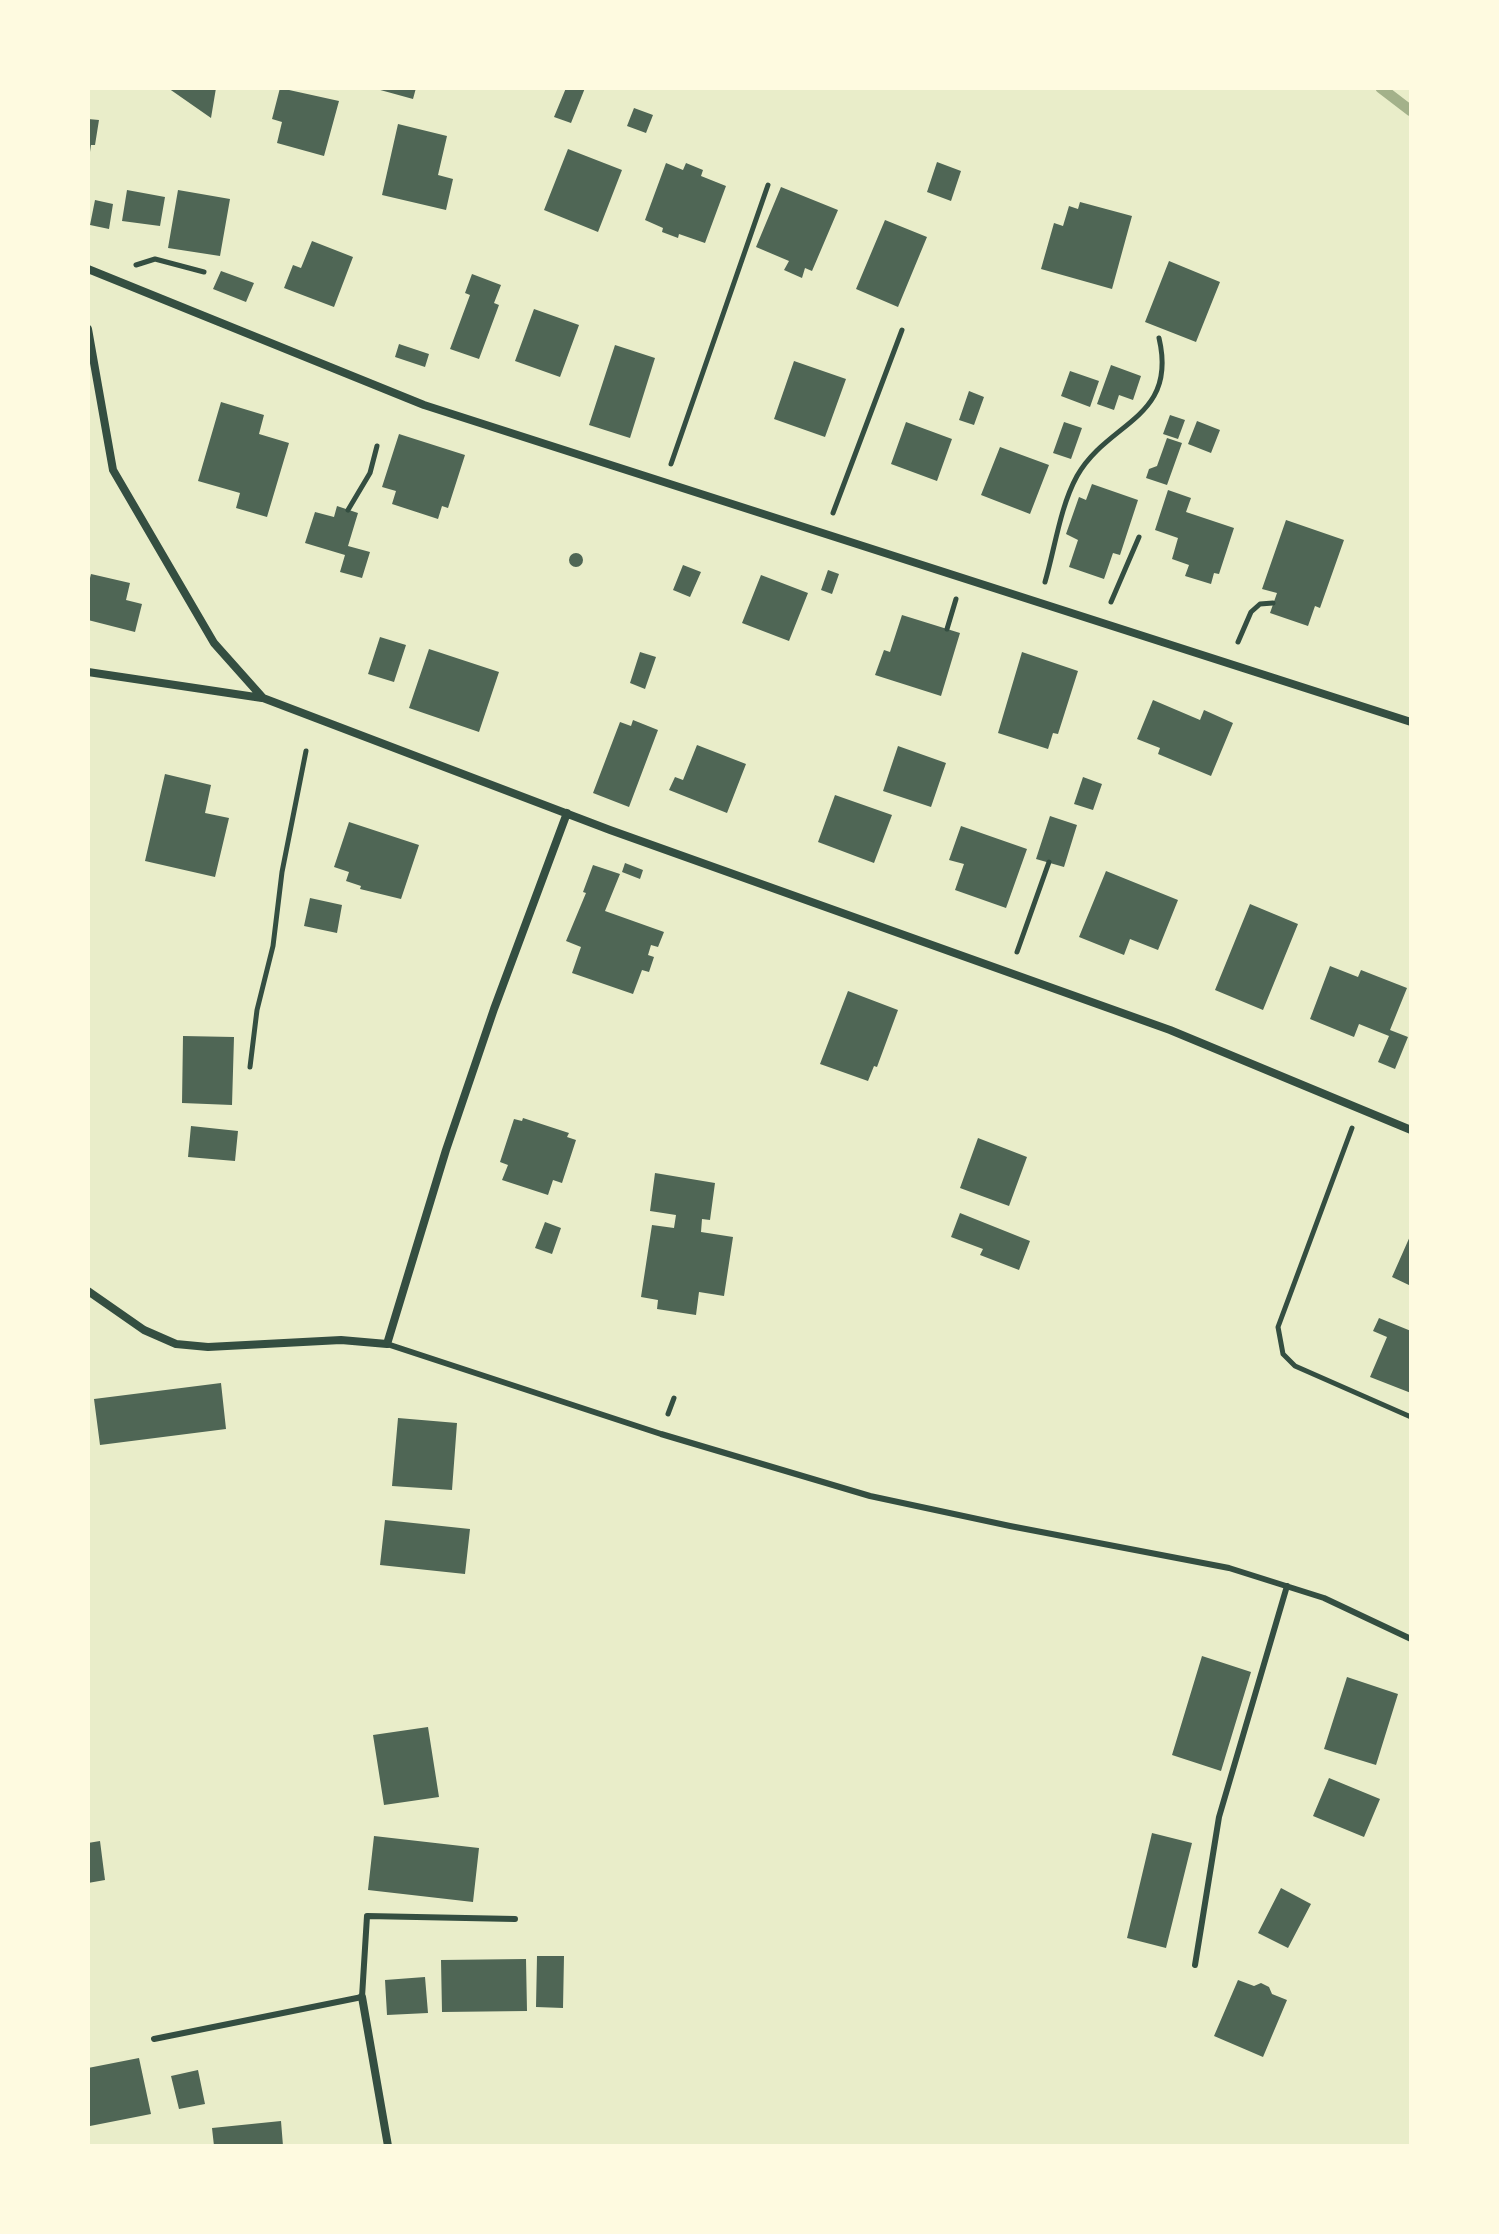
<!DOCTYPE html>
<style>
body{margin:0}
#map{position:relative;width:1499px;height:2234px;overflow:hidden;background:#e9edc9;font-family:"Golos Text",sans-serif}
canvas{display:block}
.frame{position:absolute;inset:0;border:90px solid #fefae0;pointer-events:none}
</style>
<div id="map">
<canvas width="1499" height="2234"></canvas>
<div class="frame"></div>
</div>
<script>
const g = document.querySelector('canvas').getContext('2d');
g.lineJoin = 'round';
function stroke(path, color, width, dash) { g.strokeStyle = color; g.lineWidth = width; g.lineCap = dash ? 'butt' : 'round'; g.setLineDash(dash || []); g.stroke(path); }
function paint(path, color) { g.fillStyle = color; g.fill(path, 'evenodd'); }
const stream = new Path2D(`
 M 1381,88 L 1411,111`);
const building = new Path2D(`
 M 168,88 L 216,88 L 211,118 Z
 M 280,88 L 339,101 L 324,156 L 277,143 L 282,122 L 272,119 Z
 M 373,88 L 416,88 L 413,99 Z
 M 566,88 L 585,88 L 571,123 L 554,117 Z
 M 634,108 L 653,115 L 646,133 L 627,126 Z
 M 88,119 L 99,120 L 95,145 L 91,145 L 90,152 Z
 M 398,124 L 447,136 L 438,175 L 453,179 L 446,210 L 382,195 Z
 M 568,149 L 622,170 L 598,232 L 544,210 Z
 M 937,162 L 961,171 L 951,201 L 927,192 Z
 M 666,163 L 683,170 L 686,163 L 703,170 L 701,176 L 726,186 L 705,243 L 679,234 L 678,238 L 662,232 L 663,228 L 645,220 Z
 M 781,187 L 838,210 L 812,271 L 805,268 L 802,278 L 784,270 L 789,261 L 756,247 Z
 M 127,190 L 165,197 L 160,226 L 122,221 Z
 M 178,190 L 230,199 L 220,256 L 168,248 Z
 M 95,200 L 113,204 L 109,229 L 90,225 Z
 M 1080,202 L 1132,216 L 1112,289 L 1041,269 L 1054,223 L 1063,226 L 1069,206 L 1078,209 Z
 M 885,220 L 927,237 L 898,307 L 856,289 Z
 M 312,241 L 353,257 L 334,307 L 284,288 L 293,265 L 301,268 Z
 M 1169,261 L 1220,282 L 1196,342 L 1145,322 Z
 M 221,271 L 254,283 L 246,302 L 213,289 Z
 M 472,274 L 501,285 L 494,303 L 499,305 L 479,359 L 450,349 L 470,295 L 465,293 Z
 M 534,309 L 579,325 L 560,377 L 515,361 Z
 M 399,344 L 429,354 L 425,367 L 395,357 Z
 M 615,345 L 655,358 L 630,438 L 589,425 Z
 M 794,361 L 846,379 L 825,437 L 774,419 Z
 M 1111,365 L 1141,376 L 1133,400 L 1119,395 L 1114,410 L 1097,404 Z
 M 1070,371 L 1099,381 L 1090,407 L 1061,396 Z
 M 969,391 L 984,397 L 974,425 L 959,420 Z
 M 221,402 L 264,415 L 259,434 L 289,443 L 267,517 L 236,508 L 240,493 L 198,481 Z
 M 1170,415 L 1185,420 L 1178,439 L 1163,434 Z
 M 1197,421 L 1220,430 L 1211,453 L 1188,444 Z
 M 906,422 L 952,439 L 937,481 L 891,464 Z
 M 1064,422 L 1082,428 L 1071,459 L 1053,453 Z
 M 399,434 L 465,455 L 448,508 L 442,506 L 438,519 L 392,504 L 396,491 L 382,487 Z
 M 1167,438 L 1182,443 L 1167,485 L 1146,478 L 1149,469 L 1157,466 Z
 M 1000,447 L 1049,465 L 1030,514 L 981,495 Z
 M 1092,484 L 1138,500 L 1120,555 L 1113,553 L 1104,579 L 1069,567 L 1078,540 L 1066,534 L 1079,497 L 1086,500 Z
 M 1168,490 L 1191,498 L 1186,512 L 1234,528 L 1219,574 L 1214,573 L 1211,584 L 1185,576 L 1189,565 L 1172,559 L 1178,538 L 1155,530 Z
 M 337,506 L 358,513 L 348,546 L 370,552 L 362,578 L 340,572 L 345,555 L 305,543 L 315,512 L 334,517 Z
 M 1286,520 L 1344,540 L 1320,608 L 1315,606 L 1308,626 L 1270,613 L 1277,593 L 1262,589 Z
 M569 560a7 7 0 1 1 14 0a7 7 0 1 1-14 0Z
 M 683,565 L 701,572 L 690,597 L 673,590 Z
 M 828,570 L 839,574 L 832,594 L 821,590 Z
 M 91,574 L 130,583 L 126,600 L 142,604 L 135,632 L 88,620 L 88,586 Z
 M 761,575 L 808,593 L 789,641 L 742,623 Z
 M 902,615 L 960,633 L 941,696 L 875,675 L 884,650 L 890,652 Z
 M 380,637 L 406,645 L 394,682 L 368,674 Z
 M 429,649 L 499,672 L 479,732 L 409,708 Z
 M 640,652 L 656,657 L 645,689 L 630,683 Z
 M 1022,652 L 1078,671 L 1058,734 L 1053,733 L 1048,749 L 998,733 Z
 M 1153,700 L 1200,720 L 1204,710 L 1233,723 L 1211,776 L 1158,754 L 1160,748 L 1137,739 Z
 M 633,720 L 658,730 L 629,807 L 593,793 L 620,722 L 631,726 Z
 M 697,745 L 746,764 L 727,813 L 669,790 L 675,777 L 683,780 Z
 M 898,746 L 946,763 L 931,807 L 883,791 Z
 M 165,774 L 211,785 L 205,813 L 229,818 L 215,877 L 145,861 Z
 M 1083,777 L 1102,784 L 1093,810 L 1074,804 Z
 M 835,795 L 892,815 L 874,863 L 818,842 Z
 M 1050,816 L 1077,825 L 1064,867 L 1036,859 Z
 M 349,822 L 419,845 L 401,899 L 360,889 L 361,886 L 346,881 L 349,872 L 334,867 Z
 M 961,826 L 1027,849 L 1006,908 L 955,890 L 964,864 L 949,860 Z
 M 625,863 L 643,870 L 640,879 L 622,872 Z
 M 593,865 L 620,874 L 605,911 L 664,932 L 658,947 L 651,945 L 648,955 L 654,957 L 649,972 L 642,970 L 633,994 L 572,973 L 581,947 L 566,941 L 586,893 L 583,892 Z
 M 1106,871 L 1178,900 L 1158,950 L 1130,939 L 1124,955 L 1079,937 Z
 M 310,898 L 342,905 L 337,933 L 304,926 Z
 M 1250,904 L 1298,924 L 1263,1010 L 1215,990 Z
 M 1330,966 L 1358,977 L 1361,970 L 1407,988 L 1390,1030 L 1408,1037 L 1395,1069 L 1378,1062 L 1389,1036 L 1359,1024 L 1354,1037 L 1310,1019 Z
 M 848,991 L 898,1010 L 877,1067 L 874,1066 L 868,1081 L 820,1064 Z
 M 183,1036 L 234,1037 L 232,1105 L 182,1103 Z
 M 523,1118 L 569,1133 L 567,1137 L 576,1140 L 562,1183 L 553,1180 L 548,1195 L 502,1180 L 508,1165 L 500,1162 L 514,1119 L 522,1121 Z
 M 191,1126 L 238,1131 L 235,1161 L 188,1157 Z
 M 978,1138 L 1027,1157 L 1009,1206 L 960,1188 Z
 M 655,1173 L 715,1183 L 710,1220 L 702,1219 L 701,1232 L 733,1237 L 724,1296 L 699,1292 L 696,1315 L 657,1309 L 658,1300 L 641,1297 L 652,1225 L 674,1228 L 676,1215 L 650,1211 Z
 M 960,1213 L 1030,1241 L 1019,1270 L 980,1255 L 983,1249 L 951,1237 Z
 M 545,1222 L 561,1228 L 552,1254 L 535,1248 Z
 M 1411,1234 L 1411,1286 L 1392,1277 Z
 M 1379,1318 L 1411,1331 L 1411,1393 L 1370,1377 L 1387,1337 L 1373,1331 Z
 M 221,1383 L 226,1429 L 100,1445 L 94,1399 Z
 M 398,1418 L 457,1423 L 452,1490 L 392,1486 Z
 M 385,1520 L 470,1529 L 465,1574 L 380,1565 Z
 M 1202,1656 L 1251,1672 L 1221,1771 L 1172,1755 Z
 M 1347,1677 L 1398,1694 L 1376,1765 L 1324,1749 Z
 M 428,1727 L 439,1797 L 384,1805 L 373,1735 Z
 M 1329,1778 L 1380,1799 L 1364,1837 L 1313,1816 Z
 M 1152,1833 L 1192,1843 L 1166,1948 L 1127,1938 Z
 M 374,1836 L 479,1848 L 473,1902 L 368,1890 Z
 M 100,1841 L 105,1880 L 88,1883 L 88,1843 Z
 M 1281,1888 L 1311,1904 L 1288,1948 L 1258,1933 Z
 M 537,1956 L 564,1956 L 563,2008 L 536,2007 Z
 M 526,1959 L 527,2011 L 442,2012 L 441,1960 Z
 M 425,1977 L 428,2013 L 387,2015 L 385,1980 Z
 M 1238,1980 L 1254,1986 L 1261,1983 L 1269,1987 L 1272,1994 L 1287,2000 L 1263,2057 L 1214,2036 Z
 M 139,2058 L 151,2114 L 90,2126 L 88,2068 Z
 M 198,2070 L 205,2104 L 179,2109 L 171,2076 Z
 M 281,2121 L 283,2146 L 214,2146 L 212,2128 Z`);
const path = new Path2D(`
 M 136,265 L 155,259 L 204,272
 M 671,464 L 768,185
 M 348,510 L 370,473 L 377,446
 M 833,513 L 902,330
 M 1045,582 C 1055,548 1060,507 1077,476 C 1108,421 1178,419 1159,338
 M 1111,602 L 1139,537
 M 947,629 L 956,599
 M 1238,642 L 1251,612 L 1260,604 L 1273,603
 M 1017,952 L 1049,862
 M 250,1067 L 257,1010 L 273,946 L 282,872 L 306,751
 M 1352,1128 L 1278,1327 L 1283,1354 L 1295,1366 L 1411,1417
 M 668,1414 L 674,1398`);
const service = new Path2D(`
 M 387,1344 L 661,1434 L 870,1496 L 1010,1526 L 1229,1568 L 1324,1598 L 1411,1639
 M 1195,1965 L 1219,1817 L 1287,1586
 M 154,2039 L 362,1997 L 367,1916 L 515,1919`);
const minor = new Path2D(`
 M 88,269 L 424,405 L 1411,722
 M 88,329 L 113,470 L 214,643 L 263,698 L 610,830 L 1170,1030 L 1411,1130
 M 88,672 L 262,698
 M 88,1291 L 144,1330 L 176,1344 L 208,1347 L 341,1340 L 387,1344 L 446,1150 L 494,1009 L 567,813
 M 362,1997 L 388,2146`);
stroke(stream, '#a3b18a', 11);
paint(building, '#4f6655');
stroke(path, '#344e41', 5);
stroke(service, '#344e41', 6);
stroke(minor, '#344e41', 8);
</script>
